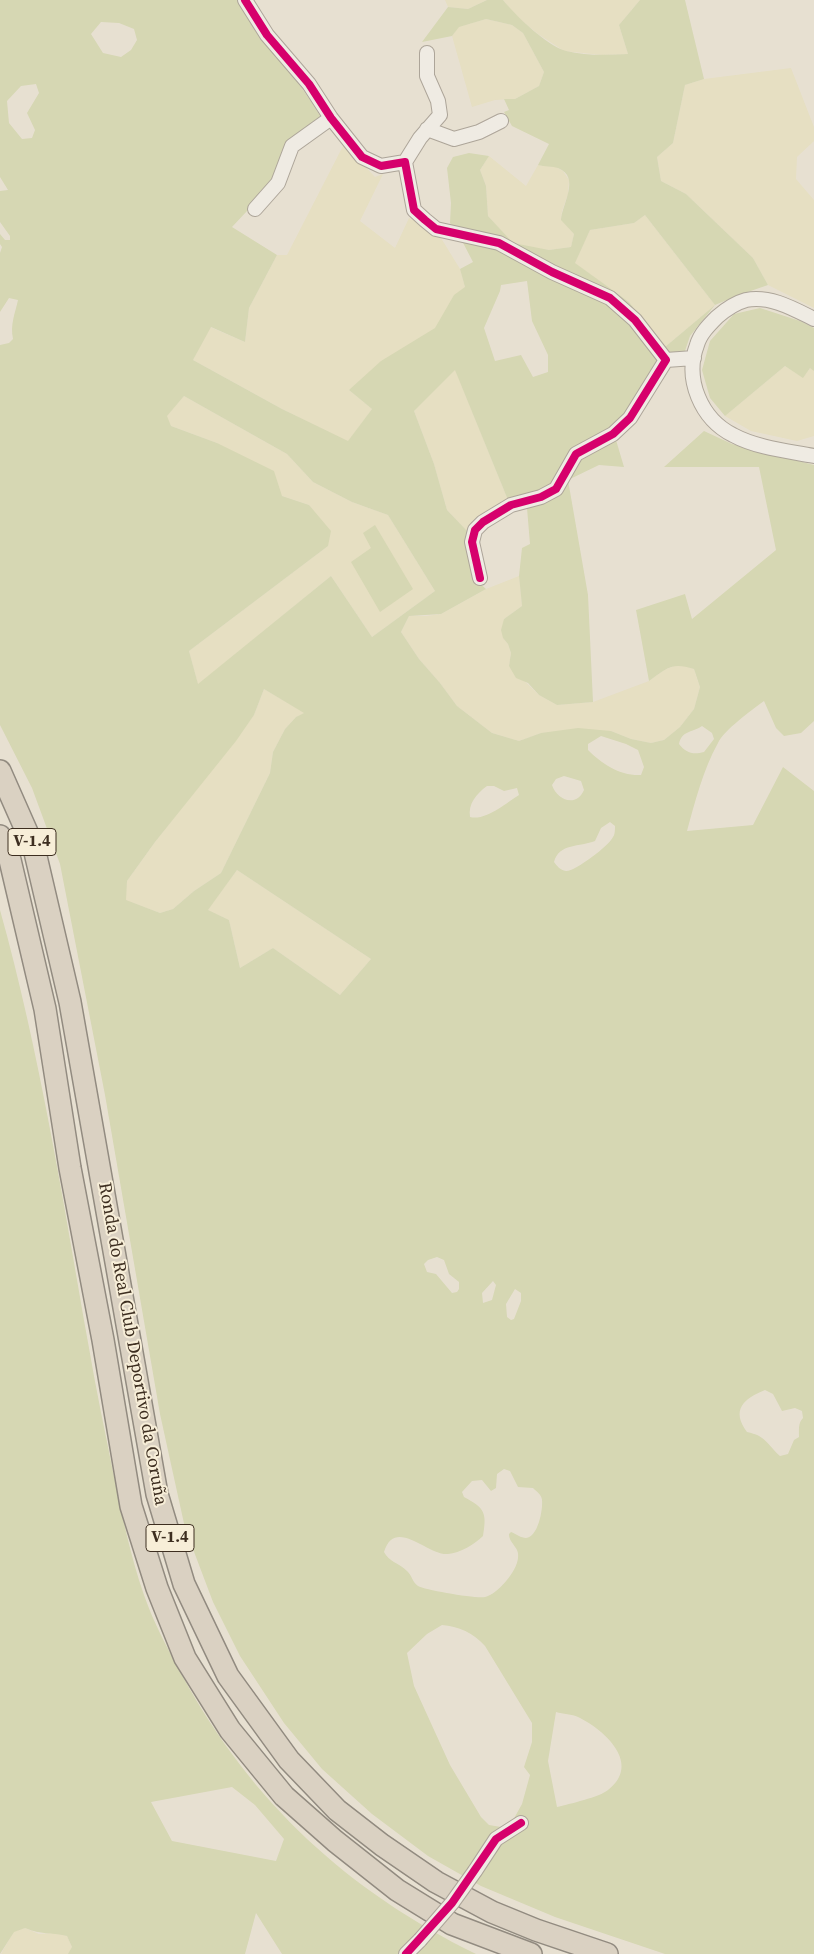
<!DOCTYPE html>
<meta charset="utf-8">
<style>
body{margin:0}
canvas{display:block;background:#e7e0d1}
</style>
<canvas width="814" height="1954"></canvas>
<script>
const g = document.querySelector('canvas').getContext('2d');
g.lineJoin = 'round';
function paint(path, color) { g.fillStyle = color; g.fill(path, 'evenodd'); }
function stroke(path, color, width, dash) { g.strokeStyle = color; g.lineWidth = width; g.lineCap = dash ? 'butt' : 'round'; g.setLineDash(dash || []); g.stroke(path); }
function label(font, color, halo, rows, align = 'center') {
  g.font = font + ' "Source Serif 4",serif'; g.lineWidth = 4; g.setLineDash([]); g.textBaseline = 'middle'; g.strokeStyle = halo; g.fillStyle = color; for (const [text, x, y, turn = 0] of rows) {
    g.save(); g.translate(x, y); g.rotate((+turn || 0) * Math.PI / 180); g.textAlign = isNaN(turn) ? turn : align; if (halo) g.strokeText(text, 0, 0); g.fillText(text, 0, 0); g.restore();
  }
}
const farmland = new Path2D(`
 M 445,0 L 487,0 L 468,9 L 448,7 Z
 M 503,0 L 640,0 L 619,25 L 628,54 L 602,55 L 564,51 L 538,34 L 515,15 Z
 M 486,19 L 512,25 L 523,33 L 544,72 L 539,86 L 515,99 L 495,100 L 472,107 L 452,36 L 458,27 Z
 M 791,68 L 814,127 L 814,141 L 797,157 L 796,179 L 814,200 L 814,308 L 768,285 L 753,258 L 686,194 L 661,181 L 657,157 L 673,143 L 685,85 L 704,79 Z
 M 344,144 L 375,177 L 383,174 L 360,221 L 395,248 L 409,218 L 419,220 L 441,238 L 460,269 L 465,287 L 468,309 L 366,386 L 349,390 L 372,409 L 348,442 L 282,409 L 193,360 L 210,327 L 245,342 L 249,308 L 277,255 L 287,255 Z
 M 489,156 L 526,186 L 538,165 L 556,167 L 563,171 L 569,180 L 568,194 L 562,211 L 561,219 L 574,234 L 571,247 L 549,250 L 534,248 L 513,243 L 504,234 L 488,216 L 486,186 L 480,170 Z
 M 645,215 L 715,305 L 665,347 L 629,302 L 574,263 L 590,230 L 634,223 Z
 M 453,364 L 508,500 L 469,533 L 447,510 L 434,464 L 414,411 Z
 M 785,366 L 803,377 L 811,367 L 814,371 L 814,436 L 797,441 L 751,431 L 725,416 Z
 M 184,396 L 287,454 L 313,482 L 352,502 L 388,515 L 435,591 L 372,637 L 331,576 L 198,685 L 189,651 L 328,546 L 309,505 L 282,496 L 217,443 L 171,426 L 166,416 Z
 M 519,576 L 522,606 L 504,619 L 503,638 L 508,644 L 511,653 L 509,666 L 539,695 L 557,705 L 593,702 L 649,681 L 664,670 L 679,664 L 694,669 L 700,687 L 694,709 L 680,727 L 664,740 L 651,743 L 631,739 L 611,731 L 541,733 L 519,741 L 492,733 L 457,706 L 440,683 L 419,659 L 401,632 L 409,616 L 426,616 L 441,614 L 486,589 Z
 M 264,689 L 305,713 L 296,717 L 285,729 L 273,752 L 270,773 L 221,873 L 194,891 L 173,909 L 160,913 L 125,900 L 127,881 L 155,842 L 254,715 Z
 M 237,870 L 371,959 L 340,995 L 273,948 L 240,968 L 229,920 L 207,910 Z
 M 25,1928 L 39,1934 L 55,1933 L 67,1936 L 72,1947 L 71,1951 L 68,1954 L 1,1954 L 14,1931 Z`);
const green = new Path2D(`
 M 0,0 L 237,0 C 264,40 297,77 322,119 L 279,170 L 263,194 L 232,227 L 277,255 L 249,308 L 245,342 L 211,327 L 193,360 L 282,409 L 348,441 L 372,409 L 349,390 L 381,361 L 435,328 L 454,295 L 465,287 L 460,269 L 473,262 L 460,237 L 450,223 L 451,203 L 447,168 L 453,157 L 469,153 L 489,156 L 480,170 L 486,186 L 488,216 L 513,243 L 549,250 L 571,247 L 574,234 L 561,220 C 562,204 581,177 558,168 C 552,166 545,167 538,165 L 549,144 L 512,126 L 504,112 L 509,110 L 504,99 L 515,99 L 539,86 L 544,72 L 523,33 L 512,25 L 486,19 L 459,27 L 452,36 L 422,42 L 448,7 L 468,9 L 487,0 L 503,0 C 515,15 547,46 566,51 C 586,56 608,55 628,54 L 619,25 L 640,0 L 685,0 L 704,79 L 685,85 L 673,143 L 657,157 L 661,181 L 686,194 L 753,258 L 768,285 L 736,296 L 715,305 L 690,336 L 680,366 L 668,365 L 616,440 L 624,467 L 599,465 L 568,480 L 588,595 L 593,702 L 557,705 L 539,695 L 528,683 L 516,678 L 509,666 L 511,653 L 508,644 L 503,638 L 501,630 L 504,619 L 522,606 L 519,576 L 522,548 L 530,544 L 526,496 L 508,500 L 455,370 L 414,411 L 434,464 L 447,510 L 469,533 L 476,580 L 486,589 L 441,614 L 409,616 L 401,632 L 419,659 L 440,683 L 457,706 L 492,733 L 519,741 L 541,733 L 578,728 L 611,731 L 631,739 L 651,743 L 664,740 L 680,727 L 694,709 L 700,687 L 694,669 C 672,662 667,668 649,681 L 636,610 L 685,594 L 692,619 L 776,550 L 759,467 L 664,467 L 704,431 L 732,444 L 814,465 L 814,721 L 801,733 L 784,736 L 776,728 L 764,701 C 752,710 724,730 718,743 C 703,770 695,802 687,831 L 753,825 L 783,767 L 814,791 L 814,1954 L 665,1954 L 555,1917 L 481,1886 L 428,1856 L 372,1814 L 322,1769 L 284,1723 L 240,1656 L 213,1602 L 185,1528 L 160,1414 L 105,1095 L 60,864 L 32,788 L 0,725 L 0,345 L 9,343 L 13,339 C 10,324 15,314 18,300 L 9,298 L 0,312 L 0,253 L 2,247 L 0,244 L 0,234 L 5,240 L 10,240 L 10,236 L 0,222 L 0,191 L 8,190 L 0,177 ZM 101,22 L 119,23 L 134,29 L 137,40 L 131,50 L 121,57 L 103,53 L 91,34 ZM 36,84 L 39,93 L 27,113 L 35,130 L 32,138 L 22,139 L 9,123 L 7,101 L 21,86 ZM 645,215 L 715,305 L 665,347 L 629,302 L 575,263 L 590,230 L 634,223 ZM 527,281 L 532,321 L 548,355 L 548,372 L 533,377 L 521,355 L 495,361 L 484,328 L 500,291 L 501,285 ZM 184,396 L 287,454 L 313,482 L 352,502 L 388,515 L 435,591 L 372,637 L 331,576 L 198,684 L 189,651 L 328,546 L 331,531 L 309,505 L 282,496 L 274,471 L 217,443 L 171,426 L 167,416 ZM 264,689 L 304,713 L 296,717 L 285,729 L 273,752 L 270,773 L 221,873 L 194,891 L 173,909 L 160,913 L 126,900 L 127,881 L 155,842 L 236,741 L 254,715 ZM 702,726 L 712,733 L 714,739 L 704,752 C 693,755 686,753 679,744 C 682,730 692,733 702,726 ZM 601,736 L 626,744 L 638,750 L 644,767 L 641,775 C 620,776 602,764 588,750 L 588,744 ZM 564,776 L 581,781 L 584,790 C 576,808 557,800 552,785 L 556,779 ZM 487,786 L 494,786 L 504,791 L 517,788 L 519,795 C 506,803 486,821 470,817 C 468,804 476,794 487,786 ZM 610,822 L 615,826 C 615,829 615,835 613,837 C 609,846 574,872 566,871 C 560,870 557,866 554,862 C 559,843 580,847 595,841 L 601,828 ZM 237,870 L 371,959 L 340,995 L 273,948 L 240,968 L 229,920 L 208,910 ZM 437,1257 L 444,1260 L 449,1274 L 459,1282 L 459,1289 L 457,1292 L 452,1293 L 436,1274 L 427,1272 L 424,1264 L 428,1260 ZM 493,1281 L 496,1285 L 492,1300 L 483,1303 L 482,1293 ZM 515,1289 L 521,1293 L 521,1301 L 514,1319 L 511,1320 L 507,1317 L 506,1304 ZM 765,1390 L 773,1394 L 782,1411 L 795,1408 L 802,1411 L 803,1418 C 798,1423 799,1430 799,1437 L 794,1440 L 788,1454 L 780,1456 C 766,1443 766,1436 747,1432 C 731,1410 743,1399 765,1390 ZM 504,1469 L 510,1471 L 518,1487 L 533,1488 C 536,1491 542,1495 542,1500 C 543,1510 538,1537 526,1538 C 521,1538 516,1534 511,1532 L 509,1534 C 509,1544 520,1547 518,1558 C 517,1571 498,1594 485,1597 C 477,1599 425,1590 418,1586 C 412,1582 412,1575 407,1571 C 399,1563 389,1562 384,1552 C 395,1516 428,1556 448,1554 C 460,1553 475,1544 483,1536 C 487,1513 485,1508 464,1497 L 462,1492 L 472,1481 L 482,1480 L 491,1491 L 496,1488 L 497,1474 ZM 442,1625 C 458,1626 474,1633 485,1646 L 532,1723 L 532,1742 L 524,1767 L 530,1775 L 522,1804 L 512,1822 L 501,1827 L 489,1825 L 481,1817 L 450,1765 L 414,1686 L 407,1653 L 427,1634 ZM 556,1712 C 563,1714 572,1714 578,1717 C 605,1730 642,1764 608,1790 C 600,1797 569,1804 557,1807 L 548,1761 Z
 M 760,308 L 800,321 L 814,328 L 814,371 L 810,368 L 803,378 L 785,366 L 725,416 L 710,398 L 702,370 L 710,341 L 734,314 Z
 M 375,525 L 413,589 L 380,612 L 351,562 L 371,548 L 363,533 Z
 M 0,910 C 40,1053 63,1201 89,1348 C 96,1390 105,1431 113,1472 C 122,1514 130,1555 144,1595 C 154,1624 169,1651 183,1677 C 252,1803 348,1891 476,1954 L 282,1954 L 256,1913 L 245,1954 L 68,1954 L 72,1947 L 67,1936 C 50,1932 42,1935 25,1928 L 14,1932 L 0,1954 ZM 232,1787 L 255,1805 L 284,1839 L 276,1861 L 172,1841 L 151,1802 Z`);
const minor = new Path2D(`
 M 245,0 L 267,35 L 309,84 L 331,118 L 362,157 L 381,166 L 405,162 L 414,210 L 425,220 L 436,229 L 499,243 L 552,272 L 610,298 L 635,320 L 666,360 L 630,418 L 613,434 L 576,454 L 556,489 L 541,497 L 511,505 L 483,522 L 475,530 L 472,542 L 480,578
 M 427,129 L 454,139 L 479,132 L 501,121
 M 405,162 L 420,138 L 440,115 L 438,101 L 427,76 L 427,53
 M 255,209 L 278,183 L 292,146 L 331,118
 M 814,319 C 794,309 770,295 746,300 C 735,303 725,310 717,317 C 709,325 700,334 697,345 C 684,379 701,419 733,435 C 757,448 788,451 814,456
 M 666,360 L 694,358
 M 475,1871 L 496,1839 L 521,1823
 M 406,1954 L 420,1940`);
const highway = new Path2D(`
 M 0,771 L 34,848 L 70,1002 L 157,1494 L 184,1584 L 228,1676 L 289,1760 L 337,1810 L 382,1845 L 436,1882 L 492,1912 L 536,1930 L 607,1954
 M 0,836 L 10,860 L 45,1009 L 70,1168 L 103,1340 L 131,1506 L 157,1588 L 185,1658 L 230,1730 L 284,1796 L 335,1841 L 397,1890 L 452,1924 L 531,1954`);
const minorBridge = new Path2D(`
 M 420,1940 L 452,1903 L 475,1871`);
const cycleway = new Path2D(`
 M 245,0 L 267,35 L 309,84 L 331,118 L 362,157 L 381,166 L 405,162 L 414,210 L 425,220 L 436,229 L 499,243 L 552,272 L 610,298 L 635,320 L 666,360 L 630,418 L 613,434 L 576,454 L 556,489 L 541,497 L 511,505 L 483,522 L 475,530 L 472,542 L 480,578
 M 406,1954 L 452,1903 L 496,1839 L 521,1823`);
const shields = [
 [32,842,48],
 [170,1538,48]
];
const shieldNames = [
 ["V-1.4",32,842],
 ["V-1.4",170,1538]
];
const streetNames = [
 ["Ronda do Real Club Deportivo da Coruña",132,1344,80]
];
paint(farmland, '#e6dfc2');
paint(green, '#d6d7b3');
stroke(minor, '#ada599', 16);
stroke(highway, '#928b80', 24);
stroke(minor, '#efebe3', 14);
stroke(highway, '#dad1c2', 21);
stroke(minorBridge, '#ada599', 16, []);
stroke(minorBridge, '#efebe3', 14);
stroke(cycleway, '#d6006c', 8);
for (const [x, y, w] of shields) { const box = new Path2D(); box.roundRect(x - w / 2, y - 13.5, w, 27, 4); g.fillStyle = '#f7eed8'; g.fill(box); stroke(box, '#3d2e20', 1); }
label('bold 16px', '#3d2e20', null, shieldNames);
label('18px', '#3d2e20', '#f7eed8', streetNames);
</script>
